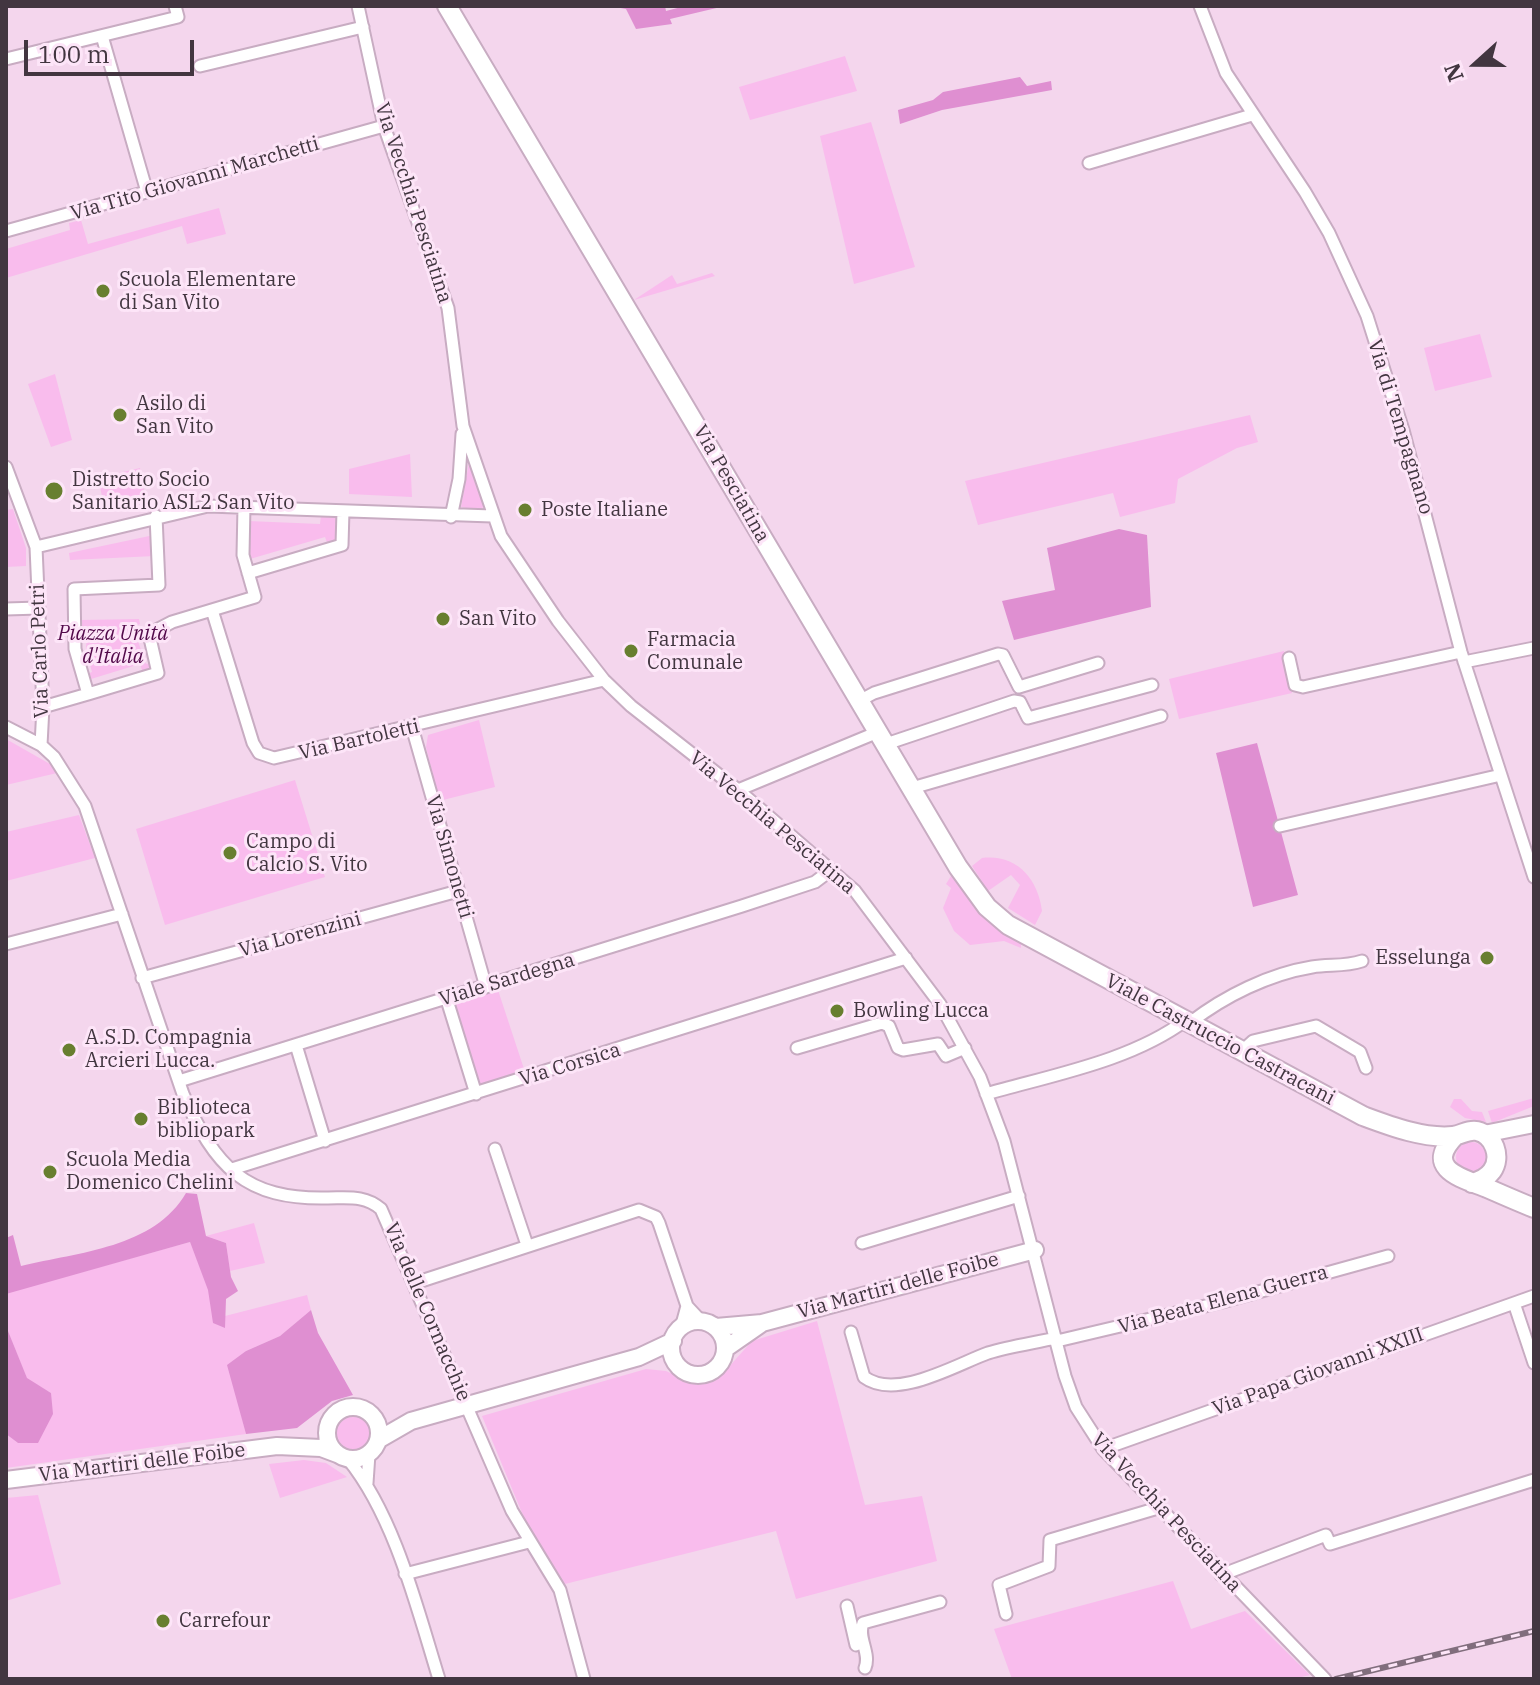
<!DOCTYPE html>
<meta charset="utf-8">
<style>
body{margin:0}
#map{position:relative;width:1540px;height:1685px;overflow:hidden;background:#f4d6ed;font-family:"IBM Plex Serif",serif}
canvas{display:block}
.frame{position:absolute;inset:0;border:8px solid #423640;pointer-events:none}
.north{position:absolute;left:1436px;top:24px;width:80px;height:80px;-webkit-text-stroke:6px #fde5f8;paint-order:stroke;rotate:249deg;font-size:22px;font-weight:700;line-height:32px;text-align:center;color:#423640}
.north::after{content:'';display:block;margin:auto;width:28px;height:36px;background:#423640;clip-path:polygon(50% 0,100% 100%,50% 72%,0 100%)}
.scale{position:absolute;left:24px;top:40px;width:170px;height:36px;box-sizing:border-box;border:4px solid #423640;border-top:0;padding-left:10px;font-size:24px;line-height:28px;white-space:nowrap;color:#423640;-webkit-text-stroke:6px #fde5f8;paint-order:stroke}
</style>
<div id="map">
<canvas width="1540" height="1685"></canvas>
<div class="frame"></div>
<div class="north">N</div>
<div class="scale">100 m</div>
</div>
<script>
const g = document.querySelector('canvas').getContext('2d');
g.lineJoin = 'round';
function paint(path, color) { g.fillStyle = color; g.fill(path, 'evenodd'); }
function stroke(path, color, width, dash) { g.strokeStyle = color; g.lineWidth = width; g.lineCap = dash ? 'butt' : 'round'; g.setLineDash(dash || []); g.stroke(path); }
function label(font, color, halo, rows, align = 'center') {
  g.font = font + ' "IBM Plex Serif",serif'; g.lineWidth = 6; g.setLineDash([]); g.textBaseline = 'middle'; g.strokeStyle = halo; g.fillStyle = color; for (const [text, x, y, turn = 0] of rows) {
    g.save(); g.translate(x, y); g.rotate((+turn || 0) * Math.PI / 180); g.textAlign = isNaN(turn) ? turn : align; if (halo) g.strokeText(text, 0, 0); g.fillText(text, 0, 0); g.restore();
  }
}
const green = new Path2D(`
 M 845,56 L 857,91 L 750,120 L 739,87 Z
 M 871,122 L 915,267 L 854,284 L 820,136 Z
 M 219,208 L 226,234 L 187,244 L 182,226 L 6,278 L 6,249 L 70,230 L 69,223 L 81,220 L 88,244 Z
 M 712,273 L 715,276 L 634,300 L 672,275 L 677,284 Z
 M 1480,334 L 1492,377 L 1435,391 L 1424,348 Z
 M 55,374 L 72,440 L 51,447 L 28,384 Z
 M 1250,415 L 1258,442 L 1237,448 L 1178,479 L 1175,503 L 1120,517 L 1113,493 L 978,525 L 965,481 Z
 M 410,454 L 412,497 L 349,494 L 349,469 Z
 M 469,462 L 484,505 L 481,511 L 461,507 Z
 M 140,468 L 146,502 L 105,510 L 98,478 Z
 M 13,509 L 26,548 L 26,566 L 6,567 L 6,510 Z
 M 321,515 L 339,516 L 339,542 L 328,545 L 325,537 L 250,559 L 248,521 L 320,524 Z
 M 154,535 L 155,556 L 70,560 L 69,553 Z
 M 139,619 L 140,624 L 133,627 L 146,664 L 153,662 L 154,669 L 143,673 L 140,664 L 91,679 L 93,688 L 90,689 L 85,675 L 92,672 L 86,650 L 87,627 L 79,627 L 79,620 Z
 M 1284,651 L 1292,693 L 1179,719 L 1169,679 Z
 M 479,720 L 495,787 L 439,801 L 426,747 L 428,735 Z
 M 6,739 L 50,764 L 57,773 L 6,785 Z
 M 295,780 L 325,877 L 165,925 L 136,829 Z
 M 79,815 L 95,858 L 6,881 L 6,832 Z
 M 982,858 C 1016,854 1038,878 1042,911 L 1035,925 L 1008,908 L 1020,885 L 1011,875 L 988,891 L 972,866 Z
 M 951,876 L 955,876 L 978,912 L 1021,943 L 1021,948 L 1004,941 L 970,945 L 954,931 L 943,908 L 951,888 L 946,884 Z
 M 497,987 L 525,1072 L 480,1086 L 453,1001 Z
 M 1534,1098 L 1534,1106 L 1492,1123 L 1488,1111 Z
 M 1454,1099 L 1461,1099 L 1472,1111 L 1482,1112 L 1486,1122 L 1465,1118 L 1450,1107 Z
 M1456 1157a15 15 0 1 1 30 0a15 15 0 1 1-30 0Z
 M 254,1223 L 265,1263 L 230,1271 L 226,1243 L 206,1236 Z
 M 190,1242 L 224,1327 L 225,1316 L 307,1295 L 311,1310 L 280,1336 L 246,1351 L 236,1394 L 246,1434 L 6,1468 L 6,1434 L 18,1443 L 51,1393 L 27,1379 L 6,1326 L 6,1293 Z
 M 817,1321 L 865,1505 L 922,1496 L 937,1561 L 796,1599 L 776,1531 L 565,1584 L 527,1525 L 482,1416 L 646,1369 L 666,1371 L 697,1385 L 718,1379 L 752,1341 Z
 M336 1432a18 18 0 1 1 36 0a18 18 0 1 1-36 0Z
 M 304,1460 L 326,1463 L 347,1477 L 280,1498 L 269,1464 Z
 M 38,1495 L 61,1584 L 6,1601 L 6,1498 Z
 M 1173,1581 L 1191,1629 L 1245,1611 L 1310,1675 L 1293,1679 L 1012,1679 L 994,1629 Z`);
const forest = new Path2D(`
 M 610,6 L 665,6 L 666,11 L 685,6 L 725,6 L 670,19 L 672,24 L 636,29 L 626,9 Z
 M 1020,77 L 1027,86 L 1051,81 L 1052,90 L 942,110 L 900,124 L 898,110 L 933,100 L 943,92 Z
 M 1119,529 L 1147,535 L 1151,607 L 1014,640 L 1002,601 L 1055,590 L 1047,548 Z
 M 1257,743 L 1298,895 L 1253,907 L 1216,753 Z
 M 186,1193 L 197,1194 L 206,1236 L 226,1243 L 231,1277 L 238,1291 L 226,1299 L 225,1328 L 213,1323 L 208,1290 L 190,1242 L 6,1294 L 6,1238 L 13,1235 L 21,1266 C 79,1252 154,1248 186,1193 Z
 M 311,1310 L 318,1333 L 353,1395 L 332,1401 L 297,1428 L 246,1434 L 227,1365 L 246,1351 L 280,1336 Z
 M 6,1326 L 27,1378 L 51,1393 L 53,1414 L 38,1443 L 18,1443 L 6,1434 Z`);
const street = new Path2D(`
 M 358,6 L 384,126 L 448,308 L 463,426 L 501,536 L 558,621 L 604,680 L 631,706 L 738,790 L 855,891 L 940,1004 L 980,1077 L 1004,1141 L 1065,1376 L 1076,1407 L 1103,1449 L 1325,1679
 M 1200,6 L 1226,73 L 1305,192 L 1329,233 L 1367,316 L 1403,430 L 1461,652 L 1534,877
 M 102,36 L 147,192
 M 6,59 L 178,17 L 175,6
 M 200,66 L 363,27
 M 1089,163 L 1252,115
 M 6,231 L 384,126
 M 6,467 L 36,547 L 43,707 L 41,745
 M 156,516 L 159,585 L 74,589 L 75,649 L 88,694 L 158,673 L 149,634 L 172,622 L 255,597 L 243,555 L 244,506
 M 451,517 L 459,479 L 462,434
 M 36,547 L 208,506 L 492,516
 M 248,573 L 342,545 L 343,511
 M 6,609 L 39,608
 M 212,610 L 253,743 L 259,753 L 274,758 L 604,680
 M 1289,658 L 1295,685 L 1303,687 L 1461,652
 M 1464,662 L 1534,648
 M 859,701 L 874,693 L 998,654 L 1003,655 L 1019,687 L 1098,663
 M 43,707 L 88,694
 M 6,727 L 41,745 L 54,757 L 85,806 L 183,1094 C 215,1167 245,1200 328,1198 C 348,1198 365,1195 381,1209 L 512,1511 L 560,1590 L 584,1679
 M 412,727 L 486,987
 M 886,744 L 1014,701 L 1020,702 L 1028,718 L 1152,685
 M 912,788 L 1161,716
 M 738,790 L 878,732
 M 1280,826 L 1501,775
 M 6,944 L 122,914
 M 142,978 L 458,891
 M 447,1000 L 476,1094
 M 1191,1022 C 1225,996 1269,974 1312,967 C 1329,964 1344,967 1362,961
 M 296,1045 L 325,1141
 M 797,1048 L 882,1023 L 889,1026 L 898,1048 L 903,1050 L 938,1044 L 946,1056 L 965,1048
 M 1242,1051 L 1253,1041 L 1316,1026 L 1360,1052 L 1366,1068
 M 179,1081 L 742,906 L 815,882 L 831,870
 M 986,1094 C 1052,1075 1131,1061 1186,1020
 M 495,1149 L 527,1245
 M 232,1169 L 906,958
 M 862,1243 L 1019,1196
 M 415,1283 L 639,1210 L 656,1217 L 659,1223 L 687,1306
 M 1514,1303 L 1534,1363
 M 681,1328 L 687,1306 L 701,1321
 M 851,1332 L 864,1377 C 896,1401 957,1364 988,1353 C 1010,1346 1034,1343 1056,1338
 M 1057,1341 L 1222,1302 L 1388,1256
 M 1103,1449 L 1534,1296
 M 348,1459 C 395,1517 417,1608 439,1679
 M 367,1483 L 369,1454
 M 405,1574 L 529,1542
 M 1221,1575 L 1326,1535 L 1330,1544 L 1534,1480
 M 847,1606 L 856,1645
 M 1006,1614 L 999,1585 L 1049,1566 L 1050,1540 L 1158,1508
 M 865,1668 C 871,1653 857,1638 863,1623 L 940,1602`);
const secondary = new Path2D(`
 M 1484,1134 L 1534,1124
 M671 1348a27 27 0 1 1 54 0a27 27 0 1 1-54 0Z
 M 716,1327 L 762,1323 L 1035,1250
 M 725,1349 L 761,1324
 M327 1433a26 26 0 1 1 52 0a26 26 0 1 1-52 0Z
 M 378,1440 L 411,1421 L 639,1357 L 673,1341
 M 6,1480 L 277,1446 L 321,1448 L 337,1454`);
const primary = new Path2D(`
 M 447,6 L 958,867 L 987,907 L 1008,925 L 1363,1116 C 1390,1126 1424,1139 1453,1136 C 1462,1135 1468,1129 1477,1131 C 1494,1135 1502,1157 1492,1171 C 1487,1178 1480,1181 1472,1183
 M 1455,1136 C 1422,1170 1465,1179 1487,1188 C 1503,1195 1519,1202 1534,1208`);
const rail = new Path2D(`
 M 1336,1679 L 1534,1631`);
const markers = [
 [103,291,8,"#687f30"],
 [120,415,8,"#687f30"],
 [54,491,10,"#687f30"],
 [525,510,8,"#687f30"],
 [443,619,8,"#687f30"],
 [631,651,8,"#687f30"],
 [230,853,8,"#687f30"],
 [1487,958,8,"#687f30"],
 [837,1011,8,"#687f30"],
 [69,1050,8,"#687f30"],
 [141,1119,8,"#687f30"],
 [50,1172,8,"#687f30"],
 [163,1621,8,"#687f30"]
];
const streetNames = [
 ["Via Tito Giovanni Marchetti",195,179,-16],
 ["Via Vecchia Pesciatina",413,203,72],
 ["Via di Tempagnano",1400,427,73],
 ["Via Pesciatina",731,484,60],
 ["Via Carlo Petri",40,651,-92],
 ["Via Bartoletti",359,740,-13],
 ["Via Vecchia Pesciatina",772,823,40],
 ["Via Simonetti",449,857,74],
 ["Via Lorenzini",300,935,-15],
 ["Viale Sardegna",507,980,-17],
 ["Viale Castruccio Castracani",1220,1040,28],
 ["Via Corsica",570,1065,-17],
 ["Via Martiri delle Foibe",898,1286,-15],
 ["Via Beata Elena Guerra",1223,1300,-15],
 ["Via delle Cornacchie",427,1312,67],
 ["Via Papa Giovanni XXIII",1318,1372,-20],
 ["Via Martiri delle Foibe",142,1463,-7],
 ["Via Vecchia Pesciatina",1166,1513,47]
];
const poiNames = [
 ["Scuola Elementare",119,280],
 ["di San Vito",119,303],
 ["Asilo di",136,404],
 ["San Vito",136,427],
 ["Distretto Socio",72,480],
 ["Sanitario ASL2 San Vito",72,503],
 ["Poste Italiane",541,510],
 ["San Vito",459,619],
 ["Farmacia",647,640],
 ["Comunale",647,663],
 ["Campo di",246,842],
 ["Calcio S. Vito",246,865],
 ["Esselunga",1471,958,"right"],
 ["Bowling Lucca",853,1011],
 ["A.S.D. Compagnia",85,1038],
 ["Arcieri Lucca.",85,1061],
 ["Biblioteca",157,1108],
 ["bibliopark",157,1131],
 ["Scuola Media",66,1160],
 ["Domenico Chelini",66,1183],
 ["Carrefour",179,1621]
];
const parkNames = [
 ["Piazza Unità",113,634],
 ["d'Italia",113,657]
];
paint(green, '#f9bced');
paint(forest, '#df8fd1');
stroke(street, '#c8acc2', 15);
stroke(secondary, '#c8acc2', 20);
stroke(primary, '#c8acc2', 22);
stroke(street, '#fff', 11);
stroke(secondary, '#fff', 16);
stroke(primary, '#fff', 18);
stroke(rail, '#816e7d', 6);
stroke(rail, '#fde5f8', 3, [9]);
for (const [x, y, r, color] of markers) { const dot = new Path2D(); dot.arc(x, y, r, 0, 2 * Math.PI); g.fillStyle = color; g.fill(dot); stroke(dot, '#fde5f8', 3); }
label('20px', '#423640', '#fde5f8', streetNames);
label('20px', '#423640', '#fde5f8', poiNames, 'left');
label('italic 20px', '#52094a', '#fde5f8', parkNames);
</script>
